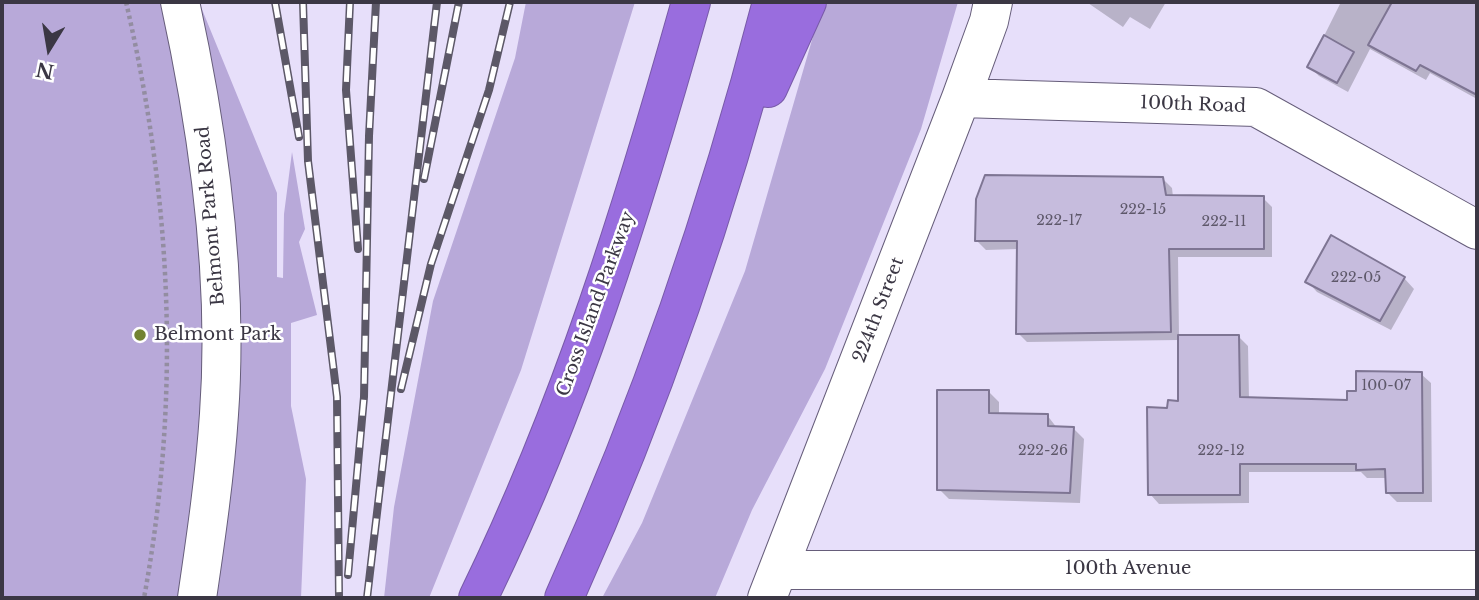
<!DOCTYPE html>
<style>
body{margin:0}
#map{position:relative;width:1479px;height:600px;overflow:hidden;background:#e7dffa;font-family:"Libre Baskerville",serif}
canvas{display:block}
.frame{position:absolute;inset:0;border:4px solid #3b3744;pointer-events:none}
.north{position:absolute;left:14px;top:14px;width:70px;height:70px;-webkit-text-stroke:5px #fff;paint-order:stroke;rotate:191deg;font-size:19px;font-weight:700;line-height:28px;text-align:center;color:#3b3744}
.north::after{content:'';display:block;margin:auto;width:24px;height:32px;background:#3b3744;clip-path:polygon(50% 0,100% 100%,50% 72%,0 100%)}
</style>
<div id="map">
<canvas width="1479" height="600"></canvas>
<div class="frame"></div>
<div class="north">N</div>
</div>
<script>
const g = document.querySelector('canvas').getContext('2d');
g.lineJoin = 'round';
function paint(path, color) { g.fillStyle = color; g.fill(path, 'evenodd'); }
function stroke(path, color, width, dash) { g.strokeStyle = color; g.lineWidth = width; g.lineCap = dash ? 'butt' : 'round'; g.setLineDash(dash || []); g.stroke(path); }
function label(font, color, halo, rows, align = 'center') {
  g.font = font + ' "Libre Baskerville",serif'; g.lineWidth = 5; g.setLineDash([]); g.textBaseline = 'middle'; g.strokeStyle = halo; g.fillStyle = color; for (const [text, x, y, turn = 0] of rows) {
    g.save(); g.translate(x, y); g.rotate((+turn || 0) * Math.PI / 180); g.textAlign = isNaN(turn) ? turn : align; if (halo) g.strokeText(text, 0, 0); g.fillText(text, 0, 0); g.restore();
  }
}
const green = new Path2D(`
 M 2,2 L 199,2 L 277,193 L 277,277 L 283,278 L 284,214 L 292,152 L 305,229 L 299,242 L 317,315 L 291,323 L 291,406 L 306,479 L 301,598 L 2,598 Z
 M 526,2 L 635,2 L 521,370 L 429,598 L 384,598 L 394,507 L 433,301 L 515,58 Z
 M 823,2 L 958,2 L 921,129 L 825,369 L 752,510 L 715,598 L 602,598 L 642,523 L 745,271 Z`);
const shadow = new Path2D(`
 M 1166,2 L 1150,29 L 1130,17 L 1123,27 L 1088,3 Z
 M 1341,2 L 1477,2 L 1477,99 L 1430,73 L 1426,80 L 1370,49 L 1348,92 L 1319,76 L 1309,66 Z
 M 1163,179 L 1172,188 L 1173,197 L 1263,198 L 1272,207 L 1272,257 L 1178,257 L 1179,336 L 1239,337 L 1248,346 L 1249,399 L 1349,401 L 1358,392 L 1421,374 L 1431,383 L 1432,502 L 1397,502 L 1388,493 L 1387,478 L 1367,478 L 1361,472 L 1249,472 L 1249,503 L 1159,504 L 1150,494 L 1169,409 L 1179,402 L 1179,340 L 1027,342 L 1018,333 L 1018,249 L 986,250 L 977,241 Z
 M 1404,278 L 1414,289 L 1391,330 L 1317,292 L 1307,281 Z
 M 989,392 L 999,402 L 999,414 L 1047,415 L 1057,428 L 1073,428 L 1084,439 L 1080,503 L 949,499 L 939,489 Z`);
const building = new Path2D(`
 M 1392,2 L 1477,2 L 1477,95 L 1420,65 L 1416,71 L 1368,45 Z
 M 1324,35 L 1354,52 L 1337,83 L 1307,67 Z
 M 985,175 L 1163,177 L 1166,195 L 1264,196 L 1264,249 L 1169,249 L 1171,332 L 1016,334 L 1017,241 L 975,241 L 976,199 Z
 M 1331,235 L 1405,277 L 1380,321 L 1305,282 Z
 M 1178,335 L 1239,335 L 1240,397 L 1347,400 L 1347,391 L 1356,391 L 1356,371 L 1422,372 L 1423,493 L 1386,493 L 1385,469 L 1356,470 L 1356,464 L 1240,464 L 1240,495 L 1148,495 L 1147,407 L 1167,408 L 1168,400 L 1178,401 Z
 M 937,390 L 989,390 L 989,413 L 1048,414 L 1048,426 L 1074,427 L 1070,493 L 937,490 Z`);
const path = new Path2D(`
 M 126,2 C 172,201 181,397 144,598`);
const minor = new Path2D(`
 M 180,2 C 209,135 229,277 219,414 C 215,475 206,537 197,598
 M 961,98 L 1256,107 L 1477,230
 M 778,570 L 1477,570
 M 767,598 L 961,98 L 989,21 L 993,2`);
const highway = new Path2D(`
 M 768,88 L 807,2
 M 478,598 C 571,408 634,205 691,2
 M 564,598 C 651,405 719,207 772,2`);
const rail = new Path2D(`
 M 275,2 L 299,137
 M 303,2 L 308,161 L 337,397 L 339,598
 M 350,2 L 346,90 L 358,249
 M 424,179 L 459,2
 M 401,389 L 431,264 L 489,90 L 510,2
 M 348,575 L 364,397 L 369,136 L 376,2
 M 367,598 L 437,2`);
const markers = [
 [140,335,7,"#738332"]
];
const numberNames = [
 ["222-15",1143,210],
 ["222-17",1059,221],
 ["222-11",1224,222],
 ["222-05",1356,278],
 ["100-07",1386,386],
 ["222-26",1043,451],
 ["222-12",1221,451]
];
const streetNames = [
 ["100th Road",1193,105,2],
 ["Belmont Park Road",211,216,-95],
 ["Cross Island Parkway",596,304,-70],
 ["224th Street",879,310,-69],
 ["100th Avenue",1128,569]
];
const poiNames = [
 ["Belmont Park",154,335]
];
paint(green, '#b8a9d9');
paint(shadow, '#0003');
paint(building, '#c6bcdd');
stroke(building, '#7e7593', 2);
stroke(minor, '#665d7a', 40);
stroke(highway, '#785aa8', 40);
stroke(path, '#938da1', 4.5, [3.5, 3.5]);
stroke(minor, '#fff', 38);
stroke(highway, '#996dde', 38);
stroke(rail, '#5c5867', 8);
stroke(rail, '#fff', 5, [16]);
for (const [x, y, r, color] of markers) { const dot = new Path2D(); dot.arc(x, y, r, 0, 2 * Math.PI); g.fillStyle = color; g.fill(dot); stroke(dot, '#fff', 2.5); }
label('14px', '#5e586a', null, numberNames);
label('18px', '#3b3744', '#fff', streetNames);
label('18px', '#3b3744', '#fff', poiNames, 'left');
</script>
